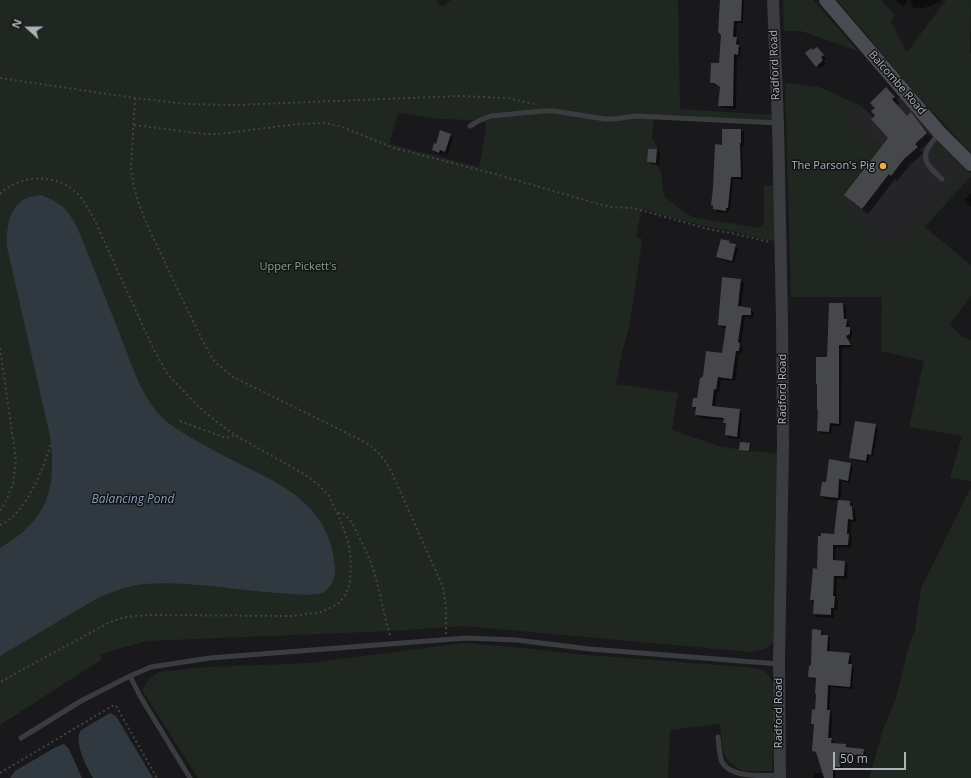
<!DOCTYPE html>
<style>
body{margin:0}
#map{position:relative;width:971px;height:778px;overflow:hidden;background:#19191c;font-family:"Open Sans",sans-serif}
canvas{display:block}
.north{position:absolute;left:8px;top:8px;width:40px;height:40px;-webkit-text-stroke:3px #141417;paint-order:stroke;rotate:291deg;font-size:11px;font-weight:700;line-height:16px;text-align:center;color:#acb1ba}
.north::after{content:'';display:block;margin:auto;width:14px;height:18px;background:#acb1ba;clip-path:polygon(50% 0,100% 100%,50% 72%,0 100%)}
.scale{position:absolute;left:833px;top:752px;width:73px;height:18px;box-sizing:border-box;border:2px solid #acb1ba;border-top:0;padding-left:5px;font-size:12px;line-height:14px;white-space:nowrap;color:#acb1ba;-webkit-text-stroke:3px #141417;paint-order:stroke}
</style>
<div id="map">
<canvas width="971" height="778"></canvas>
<div class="north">N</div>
<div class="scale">50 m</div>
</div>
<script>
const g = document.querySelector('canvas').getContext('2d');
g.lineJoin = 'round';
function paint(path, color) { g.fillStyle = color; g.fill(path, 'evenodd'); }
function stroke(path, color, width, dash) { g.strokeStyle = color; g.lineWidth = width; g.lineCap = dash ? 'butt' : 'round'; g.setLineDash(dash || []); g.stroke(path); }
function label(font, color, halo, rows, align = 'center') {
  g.font = font + ' "Open Sans",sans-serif'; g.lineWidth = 3; g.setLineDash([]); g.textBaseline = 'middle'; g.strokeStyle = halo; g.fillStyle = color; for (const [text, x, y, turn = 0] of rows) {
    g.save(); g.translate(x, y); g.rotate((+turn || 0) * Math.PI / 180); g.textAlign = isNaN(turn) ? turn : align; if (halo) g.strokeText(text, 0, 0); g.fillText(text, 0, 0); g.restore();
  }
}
const built = new Path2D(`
 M 900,97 L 941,142 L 934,148 L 938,165 L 947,155 L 965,171 L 918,224 L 896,246 L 884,248 L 840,198 L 882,146 L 876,141 L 868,142 L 847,125 L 859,105 L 869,113 L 873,118 L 878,113 L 881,116 Z`);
const green = new Path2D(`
 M 0,0 L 436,0 L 442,7 L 451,0 L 678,0 L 680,109 L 772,115 L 772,121 L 654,115 L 652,138 L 657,147 L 656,163 L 661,172 L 664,196 C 665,198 690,216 693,217 L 760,228 L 764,224 L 764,185 L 774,186 L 775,241 C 760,239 745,234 730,231 C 700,225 672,219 644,209 L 641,213 L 636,237 L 642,239 L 642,242 L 629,327 L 622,352 L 616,384 L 678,393 L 672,430 L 722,447 L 777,454 L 773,643 C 766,649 760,651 751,652 L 464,626 L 392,631 L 147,641 L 100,654 L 102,659 L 0,725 ZM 400,113 L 437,119 L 471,120 L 486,123 L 486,129 L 479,167 L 389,144 L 397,117 Z
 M 783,0 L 813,0 L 858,51 L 801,31 L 784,31 Z
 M 837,0 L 881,0 L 895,15 L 891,21 L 900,40 L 907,52 L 946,0 L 971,0 L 970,53 L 971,54 L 971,153 L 919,97 Z
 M 785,83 L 819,87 L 859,105 L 847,125 L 868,142 L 877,141 L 882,146 L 840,198 L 883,247 L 890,241 L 896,246 L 918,224 L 965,171 L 947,155 L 938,165 C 931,157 931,146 941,142 L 971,174 L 971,176 L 925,227 L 971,265 L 971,295 L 950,325 L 961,336 L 971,340 L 971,481 L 950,478 L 962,436 L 909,427 L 924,361 L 881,351 L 882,297 L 791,297 Z
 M 971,487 L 971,778 L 869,778 L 883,730 L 897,695 L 907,652 L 915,630 L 921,588 Z
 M 462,643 L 524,648 L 575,654 L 757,668 C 764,670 769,674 772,681 L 774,716 L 772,771 L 742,771 L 728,761 L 723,752 L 720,724 L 670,730 L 668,778 L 198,778 L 142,690 L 150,678 L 159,672 L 208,667 L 310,663 Z`);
const water = new Path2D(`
 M 41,195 C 61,203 67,208 77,227 C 92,264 107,302 122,340 C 131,363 141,394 158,413 C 168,425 182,432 195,440 C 211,449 226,457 242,465 C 289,488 330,508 335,567 C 336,578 330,592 318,594 C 303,596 280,593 264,592 C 225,588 183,581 144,584 C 127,586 111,592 96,599 L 0,656 L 0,548 C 48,520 57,489 50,436 L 7,247 C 6,221 11,197 41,195 Z
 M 110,713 L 116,716 L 153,778 L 93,778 C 87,767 73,742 81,730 Z
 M 64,744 L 69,749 L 82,778 L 10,778 L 15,771 L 56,747 Z`);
const shadow = new Path2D(`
 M 721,0 L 743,0 L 744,1 L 743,23 L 737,23 L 736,38 L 739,41 L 739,46 L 741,48 L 740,57 L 737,57 L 736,109 L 722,108 L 719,105 L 720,87 L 714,85 L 711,83 L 720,64 L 722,34 Z
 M 895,0 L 908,0 L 903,7 Z
 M 910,0 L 940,0 L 941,2 L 921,9 L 919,7 L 915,9 L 912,6 Z
 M 812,51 L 819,51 L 826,59 L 823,61 L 826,64 L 819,69 L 817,66 Z
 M 886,89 L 900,103 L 897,106 L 907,117 L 916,119 L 932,137 L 931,138 L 932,139 L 920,150 L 923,153 L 910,165 L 897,181 L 895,179 L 868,214 L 851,201 L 890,138 L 877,116 L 877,108 Z
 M 741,130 L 744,132 L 744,146 L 742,146 L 743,179 L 733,179 L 730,211 L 728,210 L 728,213 L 717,212 L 712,204 L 723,146 Z
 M 450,135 L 453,137 L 448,154 L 443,152 L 442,155 L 436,153 L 433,150 L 437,145 Z
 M 657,150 L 660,153 L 659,165 L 651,164 L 648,162 Z
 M 971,193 L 971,207 L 964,200 Z
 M 729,242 L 738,248 L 734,263 L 720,259 L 717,256 Z
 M 741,280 L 744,283 L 741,308 L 751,309 L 754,312 L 753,318 L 745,317 L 741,345 L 743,347 L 742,354 L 739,353 L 735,381 L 721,380 L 719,392 L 717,392 L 715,407 L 739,410 L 742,414 L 740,439 L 729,438 L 726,435 L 727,425 L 724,422 L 725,420 L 699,418 L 696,415 L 696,409 L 693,406 L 723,355 L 726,328 L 722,327 L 719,324 Z
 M 843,304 L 846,307 L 846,320 L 849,323 L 849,327 L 852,331 L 852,337 L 848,339 L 853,347 L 842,348 L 841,426 L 832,426 L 831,434 L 821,433 L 818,430 L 827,358 Z
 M 875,425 L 878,428 L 873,457 L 870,456 L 868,463 L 853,460 L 850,458 Z
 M 750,444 L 751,445 L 750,452 L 740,449 Z
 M 850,464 L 853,467 L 850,483 L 842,481 L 840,501 L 850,502 L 853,505 L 853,508 L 855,510 L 856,522 L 851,522 L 850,537 L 852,538 L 851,548 L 836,547 L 835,561 L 844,562 L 848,565 L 847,579 L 837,578 L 836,598 L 838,600 L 837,611 L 834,610 L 834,618 L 817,617 L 814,614 L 814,603 L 811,600 L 818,570 L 835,535 L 839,500 L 824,499 L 821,496 L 826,483 Z
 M 820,631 L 823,633 L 823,636 L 827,636 L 830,638 L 830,652 L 849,654 L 852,657 L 851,665 L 854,668 L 852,689 L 831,687 L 829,711 L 832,714 L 831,739 L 834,742 L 834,744 L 846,745 L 848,748 L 863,750 L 866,752 L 865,758 L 843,757 L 843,769 L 835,769 L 835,778 L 813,778 L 814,773 L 824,773 L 818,754 L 813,751 L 814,725 L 812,723 L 816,711 L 817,680 L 813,679 L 810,677 Z`);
const building = new Path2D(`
 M 720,0 L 742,0 L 741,21 L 734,21 L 733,37 L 737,37 L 736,44 L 739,45 L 738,55 L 734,54 L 733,106 L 718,106 L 720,87 L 714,83 L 710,83 L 711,63 L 719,63 L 721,35 L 718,32 Z
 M 817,47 L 824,55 L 821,57 L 823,60 L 816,67 L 805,53 L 811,48 L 812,50 Z
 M 886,87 L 895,97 L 892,99 L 907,116 L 911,112 L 927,133 L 915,144 L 918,147 L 904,159 L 891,176 L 889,174 L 862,209 L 844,195 L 888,138 L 871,119 L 875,116 L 871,111 L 875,108 L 870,103 Z
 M 722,129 L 741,129 L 741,143 L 740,143 L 741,177 L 731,177 L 728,208 L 726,208 L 726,211 L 713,209 L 713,205 L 711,205 L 713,188 L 715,144 L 722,145 Z
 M 440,130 L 451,134 L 445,152 L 440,150 L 439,153 L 432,150 L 434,143 L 436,144 Z
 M 648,149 L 657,149 L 656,163 L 647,162 Z
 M 721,239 L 730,241 L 729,243 L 736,244 L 732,261 L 716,257 Z
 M 722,277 L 741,279 L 738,306 L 751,308 L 751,315 L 742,315 L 738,342 L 740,343 L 739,351 L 736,351 L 732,379 L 718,377 L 716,390 L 714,389 L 712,406 L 740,409 L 737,437 L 725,435 L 726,423 L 723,423 L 724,418 L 695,415 L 696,407 L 692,407 L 693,398 L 697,398 L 700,378 L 701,378 L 703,376 L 706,351 L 722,353 L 726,326 L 718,325 Z
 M 829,303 L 843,303 L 844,319 L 847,319 L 846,327 L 850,327 L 850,334 L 846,336 L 851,345 L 839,345 L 839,424 L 830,423 L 829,432 L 817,431 L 818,410 L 817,410 L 817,384 L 816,384 L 816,357 L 827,357 Z
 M 855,421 L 876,424 L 871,455 L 867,454 L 866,461 L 849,458 Z
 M 740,442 L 750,443 L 749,451 L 739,450 Z
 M 829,459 L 851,463 L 848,481 L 839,479 L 838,498 L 820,496 L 822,482 L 826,482 Z
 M 838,500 L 850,501 L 850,506 L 852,506 L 853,520 L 848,519 L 847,534 L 849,534 L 848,545 L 833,545 L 833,560 L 845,561 L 844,576 L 834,576 L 833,596 L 835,596 L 834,608 L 831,608 L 831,615 L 813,614 L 814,600 L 810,600 L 811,590 L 813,568 L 817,569 L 818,536 L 821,536 L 821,533 L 834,534 Z
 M 812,629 L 821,630 L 821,635 L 828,635 L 827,651 L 850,653 L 848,664 L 852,664 L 850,687 L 828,685 L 827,710 L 830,710 L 828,738 L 832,738 L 831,743 L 846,744 L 846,747 L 864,749 L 863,756 L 841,754 L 840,767 L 833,767 L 833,778 L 824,778 L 816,752 L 812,751 L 814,724 L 811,724 L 812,709 L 815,710 L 816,694 L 815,694 L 816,678 L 809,677 L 808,676 L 809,666 L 811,665 Z`);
const path = new Path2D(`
 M 0,78 L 135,98 L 187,104 L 236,105 L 459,96 L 507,98 L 534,104
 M 135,98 L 131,168 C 134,203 152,234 166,265 C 180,294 194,324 209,353 L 215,362 L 233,377 L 363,441 C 377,449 384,458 391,471 L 443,587 L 446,608 L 446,634
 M 134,125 L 204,134 L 218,134 L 297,124 L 326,123 L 342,127 L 394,148 L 495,174 L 598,204 L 612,207 L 633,208 L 712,230 L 731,233 L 770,242
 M 0,194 C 20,174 56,173 77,193 C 84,201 89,210 94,219 L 153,348 L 168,375 L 199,407 L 218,423 L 235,435 L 304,474 L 320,486 L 329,496 L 339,517 L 348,541 L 351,560 L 350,582 L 346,594 L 339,603 L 322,612 L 292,616 L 147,615 L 125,617 L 108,623 L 0,682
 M 0,348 L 16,460 L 13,484 L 6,501 L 0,511
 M 180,421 L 226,438 L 235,435
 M 338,513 L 342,513 C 350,517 354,527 358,535 C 367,552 374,568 378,587 C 383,604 385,621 391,638
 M 0,525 C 24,517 45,466 51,443
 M 0,773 L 114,705 L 116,706 L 157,778`);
const service = new Path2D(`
 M 470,126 L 480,120 L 491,116 L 543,111 L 554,111 L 605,119 L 614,119 L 636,116 L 778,123
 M 939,133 C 921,156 920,159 942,179
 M 718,737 C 719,745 719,754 722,762 C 731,778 762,776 780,775
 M 21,738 L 81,701 L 130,676
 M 190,778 L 140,696 L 130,676 L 151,667 L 210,658 L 466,638 L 516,640 L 590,649 L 779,664`);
const tertiary = new Path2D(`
 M 773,0 L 778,123 L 782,320 L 783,447 L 779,660 L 780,778`);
const secondary = new Path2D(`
 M 826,0 L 939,132 L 971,164`);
const markers = [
 [883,166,4,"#ebb042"]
];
const streetNames = [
 ["Radford Road",775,65,-92],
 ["Balcombe Road",897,83,49],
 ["Radford Road",783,389,-90],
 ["Radford Road",779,713,-90]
];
const poiNames = [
 ["The Parson's Pig",875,166]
];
const parkNames = [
 ["Upper Pickett's",298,267]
];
const waterNames = [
 ["Balancing Pond",133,500]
];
paint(built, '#252528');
paint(green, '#1f2720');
paint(water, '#30393f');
paint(shadow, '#0007');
paint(building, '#46474b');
stroke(path, '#414347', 2, [2, 3]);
stroke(service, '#3b3c40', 5);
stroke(tertiary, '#3b3c40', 12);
stroke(secondary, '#494b50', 14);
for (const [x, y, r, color] of markers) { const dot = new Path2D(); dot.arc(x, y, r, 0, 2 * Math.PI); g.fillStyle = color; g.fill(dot); stroke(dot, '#141417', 1.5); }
label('11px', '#acb1ba', '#141417', streetNames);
label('11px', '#acb1ba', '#141417', poiNames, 'right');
label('11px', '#84a486', '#141417', parkNames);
label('italic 12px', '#859eb3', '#141417', waterNames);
</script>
